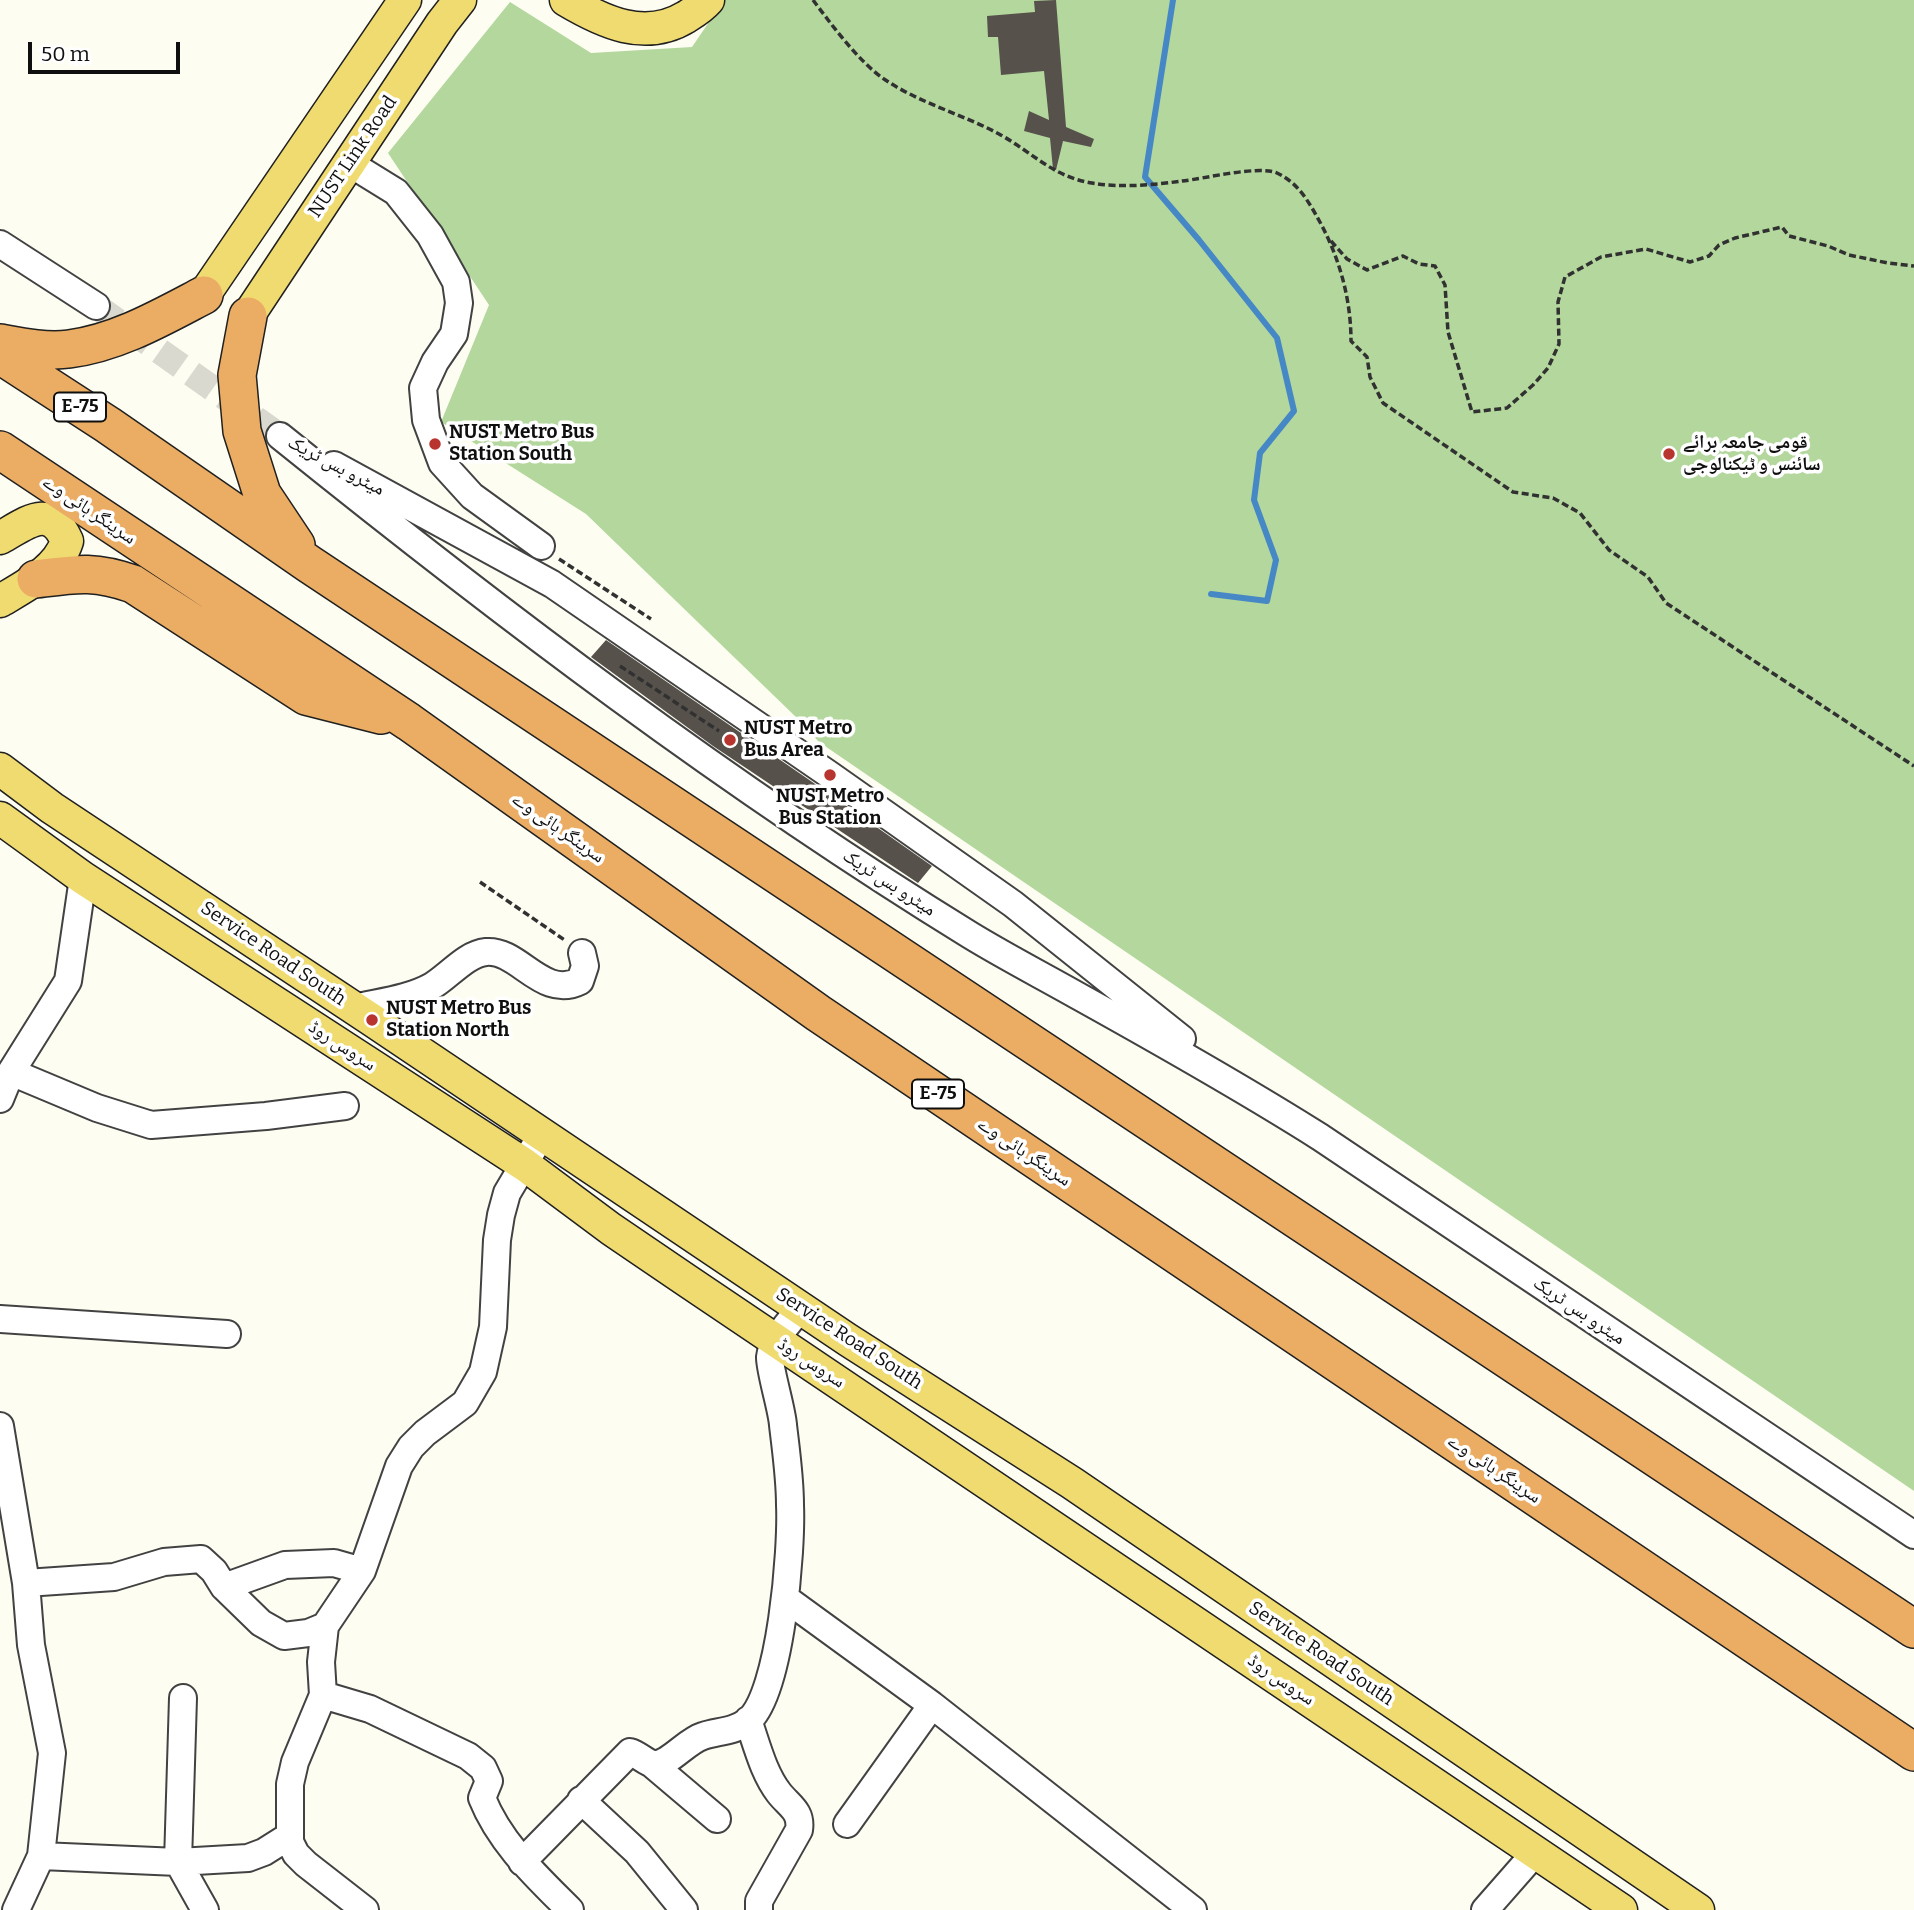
<!DOCTYPE html>
<meta charset="utf-8">
<style>
body{margin:0}
#map{position:relative;width:1914px;height:1910px;overflow:hidden;background:#fefdf2;font-family:Bitter,serif}
canvas{display:block}
.scale{position:absolute;left:28px;top:42px;width:152px;height:32px;box-sizing:border-box;border:4px solid #0f0f0f;border-top:0;padding-left:9px;font-size:21px;line-height:24px;white-space:nowrap;color:#0f0f0f;-webkit-text-stroke:5px #fff;paint-order:stroke}
</style>
<div id="map">
<canvas width="1914" height="1910"></canvas>
<div class="scale">50 m</div>
</div>
<script>
const g = document.querySelector('canvas').getContext('2d');
g.lineJoin = 'round';
function paint(path, color) { g.fillStyle = color; g.fill(path, 'evenodd'); }
function stroke(path, color, width, dash) { g.strokeStyle = color; g.lineWidth = width; g.lineCap = dash ? 'butt' : 'round'; g.setLineDash(dash || []); g.stroke(path); }
function label(font, color, halo, rows, align = 'center') {
  g.font = font + ' Bitter,"Noto Naskh Arabic",serif'; g.lineWidth = 7; g.setLineDash([]); g.textBaseline = 'middle'; g.strokeStyle = halo; g.fillStyle = color; for (const [text, x, y, turn = 0] of rows) {
    g.save(); g.translate(x, y); g.rotate((+turn || 0) * Math.PI / 180); g.textAlign = isNaN(turn) ? turn : align; if (halo) g.strokeText(text, 0, 0); g.fillText(text, 0, 0); g.restore();
  }
}
const forest = new Path2D(`
 M 724,0 L 1914,0 L 1914,1491 L 819,742 L 797,718 L 586,514 L 441,422 L 489,305 L 388,153 L 510,2 L 591,53 L 692,47 Z`);
const stream = new Path2D(`
 M 1173,0 L 1145,177 L 1199,240 L 1277,338 L 1294,411 L 1260,453 L 1254,500 L 1276,560 L 1267,601 L 1211,594`);
const building = new Path2D(`
 M 1056,0 L 1066,127 L 1094,139 L 1091,147 L 1063,141 L 1056,170 L 1053,169 L 1050,138 L 1024,131 L 1029,111 L 1049,120 L 1044,71 L 1001,75 L 998,37 L 988,37 L 987,16 L 1035,12 L 1034,1 Z
 M 606,640 L 821,788 L 932,866 L 918,883 L 713,746 L 591,657 Z`);
const minorTunnel = new Path2D(`
 M 96,306 L 280,436`);
const path = new Path2D(`
 M 813,0 C 831,24 859,62 884,79 C 919,103 962,114 999,134 C 1032,152 1053,177 1092,183 C 1120,188 1154,185 1182,181 C 1203,179 1258,165 1277,173 C 1299,183 1310,204 1321,224 C 1340,260 1351,300 1351,341 L 1367,357 L 1370,377 L 1383,403 L 1513,492 L 1553,498 L 1580,513 L 1609,550 L 1648,577 L 1666,603 L 1914,766
 M 1331,241 L 1347,259 L 1367,270 L 1403,256 L 1419,264 L 1435,266 L 1445,285 L 1448,332 L 1472,412 L 1507,408 L 1533,385 L 1548,368 L 1559,344 L 1558,302 L 1565,277 L 1601,257 L 1646,249 L 1690,262 L 1709,256 L 1719,245 L 1735,238 L 1782,227 L 1789,236 L 1828,246 L 1849,255 L 1888,263 L 1914,266
 M 559,559 L 651,619
 M 620,666 L 719,731
 M 480,882 L 566,941`);
const minor = new Path2D(`
 M 349,163 L 396,192 L 430,235 L 456,282 L 459,303 L 454,334 L 435,362 L 423,388 L 426,420 L 442,463 L 472,496 L 541,546
 M 0,244 L 96,306
 M 280,436 C 501,614 728,786 970,935 C 1006,957 1043,976 1080,997 C 1161,1042 1241,1087 1320,1137 L 1914,1535
 M 334,465 L 552,584 L 830,775 L 1013,904 L 1182,1039
 M 354,1008 C 379,1002 409,999 432,986 C 449,976 466,954 486,952 C 519,949 542,1000 580,981 L 585,966 L 582,953
 M 11,1072 L 97,1108 L 151,1125 L 266,1116 L 345,1106
 M 0,1099 L 11,1072 L 68,981 L 83,878
 M 0,1319 L 227,1334
 M 0,1426 L 26,1583 L 31,1645 L 52,1753 L 41,1856 L 16,1910
 M 26,1583 L 114,1577 L 164,1562 L 201,1559 L 214,1571 L 224,1587 L 261,1623 L 284,1636 L 308,1633 L 325,1626 L 362,1571 L 399,1466 L 411,1447 L 425,1433 L 465,1403 L 483,1372 L 493,1327 L 497,1240 L 501,1215 L 507,1193 L 542,1134
 M 224,1587 L 285,1565 L 334,1563 L 362,1571
 M 785,1598 L 932,1705 L 1193,1910
 M 325,1626 L 321,1662 L 323,1695 L 370,1709 L 468,1756 L 483,1768 L 489,1781 L 482,1798 C 500,1843 536,1876 570,1910
 M 323,1695 L 295,1762 L 290,1784 L 290,1842 L 296,1854 L 306,1864 L 365,1910
 M 183,1698 L 178,1862 L 205,1910
 M 748,1720 C 757,1745 763,1772 779,1793 C 789,1806 802,1811 799,1830 L 759,1901 L 759,1910
 M 652,1764 L 717,1819
 M 581,1800 L 637,1852 L 684,1910
 M 847,1824 L 932,1705
 M 41,1856 L 178,1862 L 248,1858 L 264,1852 L 283,1840
 M 522,1862 L 630,1752 C 638,1754 645,1762 653,1764 C 668,1766 686,1741 703,1736 C 718,1731 734,1732 748,1721 C 781,1694 792,1548 790,1505 C 790,1478 786,1451 783,1425 C 782,1409 769,1368 770,1357 C 772,1339 791,1321 801,1307
 M 1485,1910 L 1535,1853`);
const major = new Path2D(`
 M 566,0 C 603,22 645,42 686,17 C 694,12 701,8 708,0
 M 204,295 L 405,0
 M 248,316 L 442,23 L 460,0
 M 0,538 C 27,523 50,502 67,541 C 58,570 25,586 0,601
 M 0,769 L 52,808 L 372,1020 L 848,1340 L 1072,1483 L 1698,1910
 M 0,818 L 83,878 L 525,1165 L 611,1229 L 686,1280 L 1621,1910`);
const highway = new Path2D(`
 M 248,316 L 237,375 L 242,431 L 262,494 L 296,545
 M 0,343 C 22,347 47,352 69,349 C 117,343 162,317 204,295
 M 0,355 L 108,425 L 309,564 L 1914,1629
 M 0,450 L 409,722 L 818,1013 L 1914,1752
 M 36,579 C 75,574 94,570 133,584 L 306,696 L 381,715`);
const markers = [
 [435,444,7,"#b7342f"],
 [1669,454,7,"#b7342f"],
 [730,740,7,"#b7342f"],
 [830,775,7,"#b7342f"],
 [372,1020,7,"#b7342f"]
];
const shields = [
 [80,407,52],
 [938,1094,52]
];
const shieldNames = [
 ["E-75",80,407],
 ["E-75",938,1094]
];
const streetNames = [
 ["NUST Link Road",353,157,-56],
 ["میٹرو بس ٹریک",336,466,28],
 ["سرینگر ہائی وے",89,510,34],
 ["سرینگر ہائی وے",558,828,35],
 ["میٹرو بس ٹریک",889,883,33],
 ["Service Road South",273,954,34],
 ["سروس روڈ",342,1046,33],
 ["سرینگر ہائی وے",1024,1152,34],
 ["میٹرو بس ٹریک",1579,1311,34],
 ["Service Road South",849,1339,33],
 ["سروس روڈ",811,1363,33],
 ["سرینگر ہائی وے",1494,1469,34],
 ["Service Road South",1321,1654,34],
 ["سروس روڈ",1281,1680,34]
];
const poiNames = [
 ["NUST Metro Bus",449,433],
 ["Station South",449,455],
 ["قومی جامعہ برائے",1683,443],
 ["سائنس و ٹیکنالوجی",1683,465],
 ["NUST Metro",744,729],
 ["Bus Area",744,751],
 ["NUST Metro",830,797,"center"],
 ["Bus Station",830,819,"center"],
 ["NUST Metro Bus",386,1009],
 ["Station North",386,1031]
];
paint(forest, '#b3d79d');
stroke(stream, '#4588c5', 6);
paint(building, '#57514c');
stroke(minorTunnel, '#dad9d0', 26, [26, 13]);
stroke(minor, '#424242', 30);
stroke(major, '#202020', 35);
stroke(highway, '#202020', 40);
stroke(path, '#313131', 3.5, [7, 3.5]);
stroke(minor, '#fff', 26);
stroke(major, '#f0db71', 32);
stroke(highway, '#ebac63', 37);
for (const [x, y, r, color] of markers) { const dot = new Path2D(); dot.arc(x, y, r, 0, 2 * Math.PI); g.fillStyle = color; g.fill(dot); stroke(dot, '#fff', 2.5); }
for (const [x, y, w] of shields) { const box = new Path2D(); box.roundRect(x - w / 2, y - 14.5, w, 29, 5); g.fillStyle = '#fff'; g.fill(box); stroke(box, '#0f0f0f', 2); }
label('bold 18px', '#0f0f0f', null, shieldNames);
label('19px', '#0f0f0f', '#fff', streetNames);
label('bold 19px', '#0f0f0f', '#fff', poiNames, 'left');
</script>
